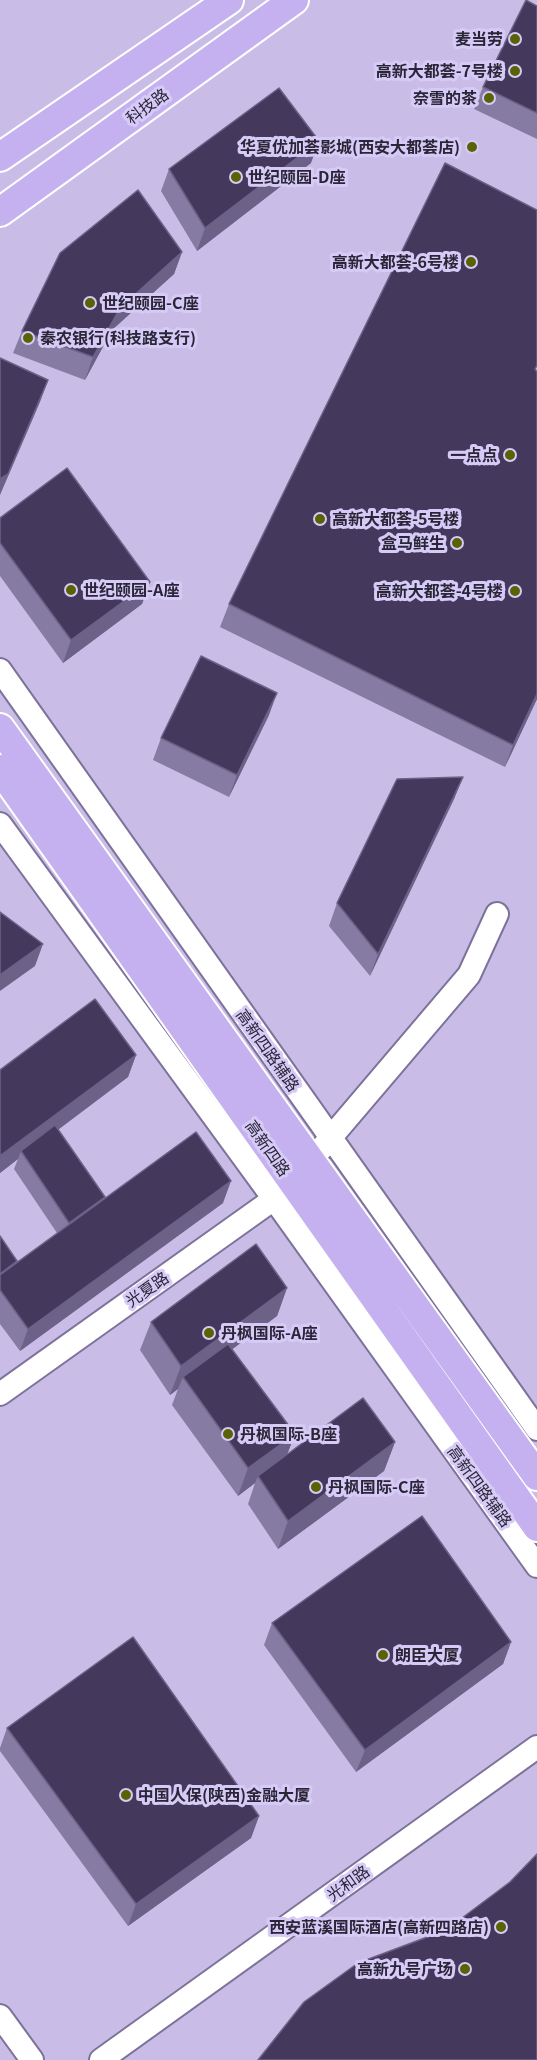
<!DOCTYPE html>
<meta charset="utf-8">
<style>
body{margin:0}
canvas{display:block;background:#c9bde8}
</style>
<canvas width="537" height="2060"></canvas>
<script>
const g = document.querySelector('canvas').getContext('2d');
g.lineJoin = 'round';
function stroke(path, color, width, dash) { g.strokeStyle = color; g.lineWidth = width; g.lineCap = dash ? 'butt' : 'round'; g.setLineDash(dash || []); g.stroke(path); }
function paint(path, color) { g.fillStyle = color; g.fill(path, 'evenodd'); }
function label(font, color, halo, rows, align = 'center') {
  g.font = font + ' Georgia,"Noto Sans SC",serif'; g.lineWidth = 6; g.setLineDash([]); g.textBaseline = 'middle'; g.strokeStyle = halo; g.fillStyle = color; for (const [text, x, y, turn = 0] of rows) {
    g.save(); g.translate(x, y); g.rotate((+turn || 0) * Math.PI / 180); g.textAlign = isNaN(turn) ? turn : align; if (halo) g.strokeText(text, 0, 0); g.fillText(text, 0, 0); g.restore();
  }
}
const minor = new Path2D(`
 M 0,670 L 537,1429
 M 0,824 L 274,1199 L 537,1566
 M 321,1149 L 469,975 L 497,914
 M 0,1394 L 285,1191
 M 0,2016 L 32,2060
 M 101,2060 L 537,1747`);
const major = new Path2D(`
 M 0,157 L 229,0
 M 0,212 L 294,0
 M 0,728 L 537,1476
 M 0,769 L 537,1527`);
const wall = new Path2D(`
 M 537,6 L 537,139 L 474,109 L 483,87 Z
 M 311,163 L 197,251 L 161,191 L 169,169 Z
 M 182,252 L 174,274 L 112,330 L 85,380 L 13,353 L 22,331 Z
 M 0,518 L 150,582 L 142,604 L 63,663 L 0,576 Z
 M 229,604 L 537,699 L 505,767 L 220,627 Z
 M 269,715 L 229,797 L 153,760 L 161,738 Z
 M 463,777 L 454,799 L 370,976 L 329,926 L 337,903 Z
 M 136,1055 L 128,1077 L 58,1130 L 105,1197 L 104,1199 L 223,1203 L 20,1351 L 0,1324 L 0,1236 L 16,1263 L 57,1233 L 14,1169 L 18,1159 L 0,1173 L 0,1070 Z
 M 287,1288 L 277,1316 L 232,1349 L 295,1434 L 287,1454 L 395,1442 L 384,1471 L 278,1549 L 248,1504 L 255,1483 L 238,1496 L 172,1405 L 178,1389 L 170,1395 L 140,1350 L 151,1322 Z
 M 272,1623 L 511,1642 L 503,1664 L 356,1772 L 264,1645 Z
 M 7,1728 L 259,1816 L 251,1838 L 128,1926 L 0,1751 L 0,1748 Z`);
const shadedWall = new Path2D(`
 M 319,141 L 311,163 L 197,251 L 205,228 Z
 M 182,252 L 174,274 L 112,330 L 85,380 L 93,357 L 120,308 Z
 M 48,380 L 40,402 L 0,495 L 0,479 Z
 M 150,582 L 142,604 L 63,663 L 71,640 Z
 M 277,693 L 269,715 L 229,797 L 237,775 Z
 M 537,694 L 537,699 L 505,767 L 513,745 Z
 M 463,777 L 454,799 L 370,976 L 378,954 Z
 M 43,944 L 35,966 L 0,991 L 0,975 Z
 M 136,1055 L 128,1077 L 24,1155 L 21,1151 L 18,1159 L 0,1173 L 0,1156 Z
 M 231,1181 L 223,1203 L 20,1351 L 28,1329 Z
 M 105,1197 L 99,1215 L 62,1241 L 69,1223 Z
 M 287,1288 L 277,1316 L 187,1383 L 183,1377 L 178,1389 L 170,1395 L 181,1366 Z
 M 295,1434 L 284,1463 L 258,1476 L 255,1483 L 238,1496 L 248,1468 Z
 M 395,1442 L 384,1471 L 278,1549 L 288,1521 Z
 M 511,1642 L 503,1664 L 356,1772 L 365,1750 Z
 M 259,1816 L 251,1838 L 128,1926 L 136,1904 Z`);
const building = new Path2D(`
 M 526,0 L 537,6 L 537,113 L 483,87 Z
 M 279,88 L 319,141 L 205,228 L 169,169 Z
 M 445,163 L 537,210 L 537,365 L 535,369 L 537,372 L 537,694 L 513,745 L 229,604 Z
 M 138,190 L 182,252 L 120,308 L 93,357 L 22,331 L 60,253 Z
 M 0,358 L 48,380 L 8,474 L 0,479 Z
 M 67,468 L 150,582 L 71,640 L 0,543 L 0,518 Z
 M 201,656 L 277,693 L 237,775 L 161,738 Z
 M 463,777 L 378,954 L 337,903 L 397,779 Z
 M 0,912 L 43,944 L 0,975 Z
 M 95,999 L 136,1055 L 0,1156 L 0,1070 Z
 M 55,1125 L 105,1197 L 69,1223 L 21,1151 Z
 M 196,1132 L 231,1181 L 28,1329 L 0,1290 L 0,1275 Z
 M 0,1236 L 17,1261 L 0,1274 Z
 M 256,1244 L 287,1288 L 181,1366 L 151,1322 Z
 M 228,1344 L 295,1434 L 248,1468 L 183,1377 Z
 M 363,1398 L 395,1442 L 288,1521 L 258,1476 Z
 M 422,1516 L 511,1642 L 365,1750 L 272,1623 Z
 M 133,1637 L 259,1816 L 136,1904 L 7,1728 Z
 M 537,1854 L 537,2060 L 258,2060 L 304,2002 L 358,1963 L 446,1930 L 510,1882 Z`);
const markers = [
 [515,39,6,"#586304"],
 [515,71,6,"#586304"],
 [489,98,6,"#586304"],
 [472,147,6,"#586304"],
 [236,177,6,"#586304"],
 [471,262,6,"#586304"],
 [90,303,6,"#586304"],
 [28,338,6,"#586304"],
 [510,455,6,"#586304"],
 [320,519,6,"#586304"],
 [457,543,6,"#586304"],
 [71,590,6,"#586304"],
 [515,591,6,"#586304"],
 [209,1333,6,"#586304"],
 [228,1434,6,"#586304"],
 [316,1487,6,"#586304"],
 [383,1655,6,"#586304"],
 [126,1795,6,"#586304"],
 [501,1927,6,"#586304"],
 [465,1969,6,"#586304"]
];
const poiNames = [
 ["麦当劳",503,39],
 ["高新大都荟-7号楼",503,71],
 ["奈雪的茶",477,98],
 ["华夏优加荟影城(西安大都荟店)",460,147],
 ["世纪颐园-D座",248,177,"left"],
 ["高新大都荟-6号楼",459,262],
 ["世纪颐园-C座",102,303,"left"],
 ["秦农银行(科技路支行)",40,338,"left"],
 ["一点点",498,455],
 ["高新大都荟-5号楼",332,519,"left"],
 ["盒马鲜生",445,543],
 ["世纪颐园-A座",83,590,"left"],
 ["高新大都荟-4号楼",503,591],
 ["丹枫国际-A座",221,1333,"left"],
 ["丹枫国际-B座",240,1434,"left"],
 ["丹枫国际-C座",328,1487,"left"],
 ["朗臣大厦",395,1655,"left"],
 ["中国人保(陕西)金融大厦",138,1795,"left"],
 ["西安蓝溪国际酒店(高新四路店)",489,1927],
 ["高新九号广场",453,1969]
];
const streetNames = [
 ["科技路",147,106,-36],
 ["高新四路辅路",268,1050,55],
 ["高新四路",268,1148,55],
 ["光夏路",147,1289,-35],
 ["高新四路辅路",480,1486,54],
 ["光和路",348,1883,-36]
];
stroke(minor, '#7d7299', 26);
stroke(major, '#fff', 32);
stroke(minor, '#fff', 22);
stroke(major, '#c6b1f0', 28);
paint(wall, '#867ba2');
paint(shadedWall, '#6c6187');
paint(building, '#44395d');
stroke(building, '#6c6187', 1.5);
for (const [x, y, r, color] of markers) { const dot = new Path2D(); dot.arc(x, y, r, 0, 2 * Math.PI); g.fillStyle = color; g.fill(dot); stroke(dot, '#d6caf6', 2); }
label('bold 16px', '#2b2637', '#d6caf6', poiNames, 'right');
label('16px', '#2b2637', '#d6caf6', streetNames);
</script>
